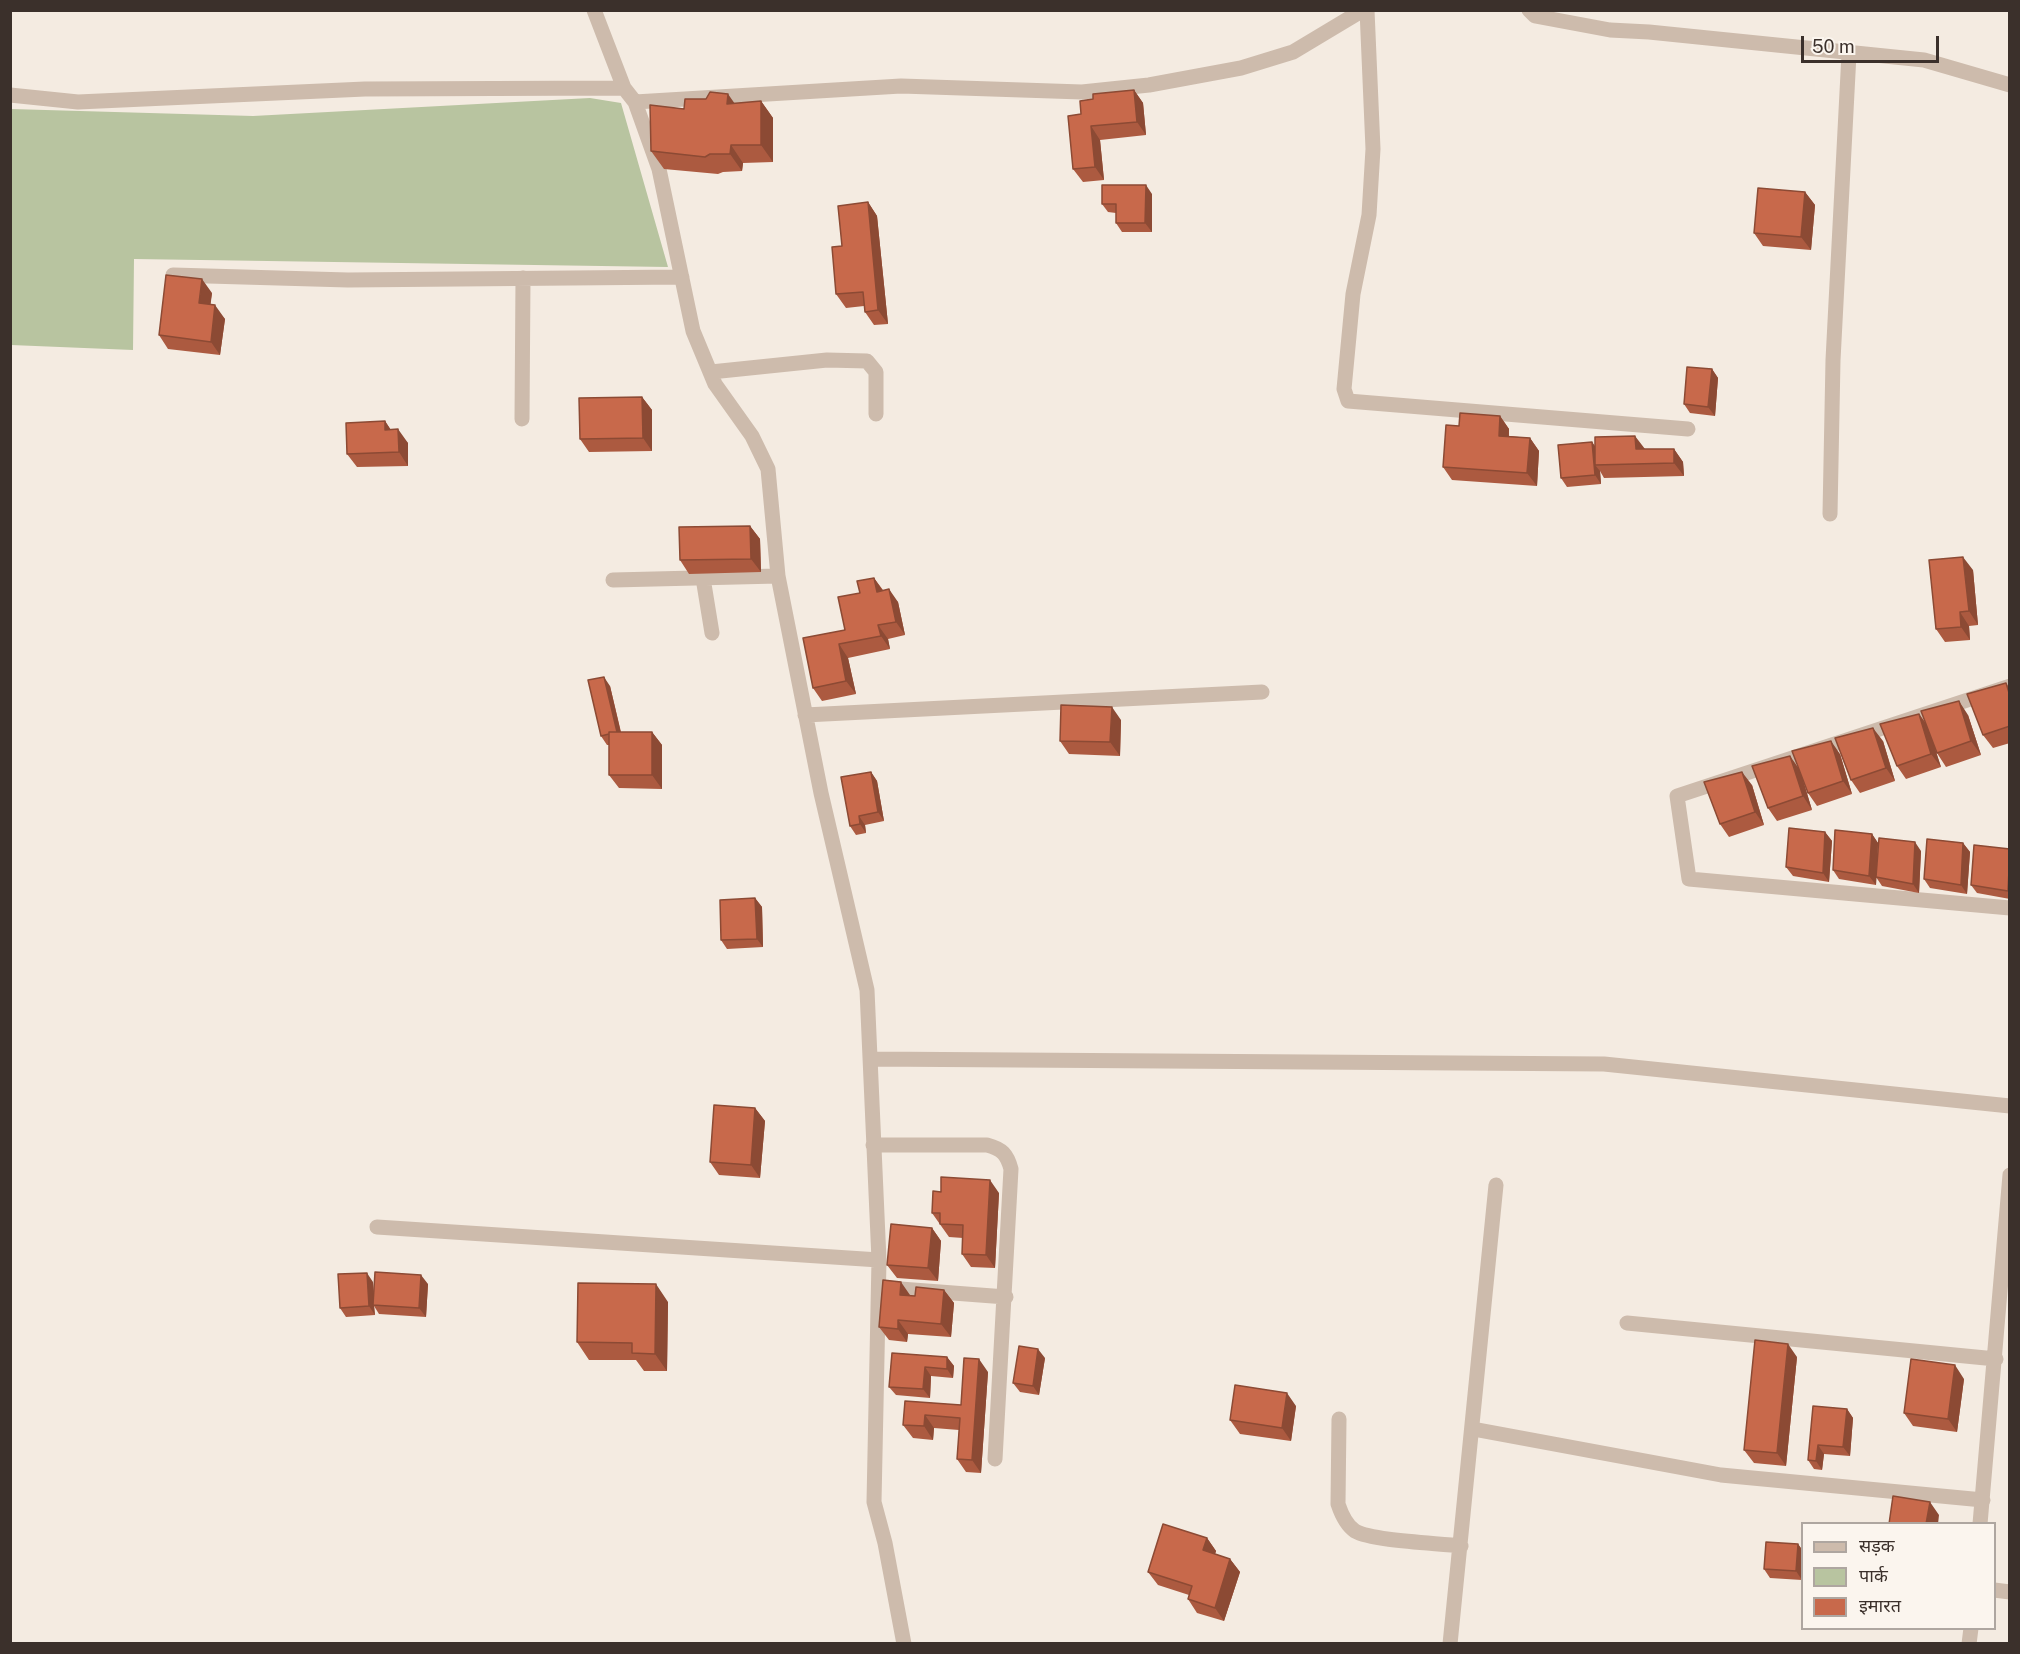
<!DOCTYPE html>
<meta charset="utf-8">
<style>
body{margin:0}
#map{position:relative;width:2020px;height:1654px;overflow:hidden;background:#f4ebe1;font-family:"Public Sans","Noto Sans Devanagari",sans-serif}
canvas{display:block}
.frame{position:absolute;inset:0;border:12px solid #3b302b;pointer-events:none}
.legend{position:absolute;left:1801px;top:1522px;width:195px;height:108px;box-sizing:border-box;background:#fbf5ee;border:2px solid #aea6a0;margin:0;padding:8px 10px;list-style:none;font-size:18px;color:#3b302b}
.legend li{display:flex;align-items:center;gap:12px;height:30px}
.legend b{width:30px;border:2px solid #aea6a0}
.scale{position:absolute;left:1801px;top:36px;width:138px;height:27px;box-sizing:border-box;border:3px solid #3b302b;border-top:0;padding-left:8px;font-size:18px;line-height:21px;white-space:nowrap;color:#3b302b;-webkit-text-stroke:4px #fbf5ee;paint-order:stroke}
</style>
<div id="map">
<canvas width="2020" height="1654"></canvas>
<div class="frame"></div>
<ul class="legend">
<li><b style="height:8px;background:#cdbbac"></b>सड़क</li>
<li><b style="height:16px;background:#b8c4a0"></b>पार्क</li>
<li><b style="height:16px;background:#c8694b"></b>इमारत</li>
</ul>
<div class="scale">50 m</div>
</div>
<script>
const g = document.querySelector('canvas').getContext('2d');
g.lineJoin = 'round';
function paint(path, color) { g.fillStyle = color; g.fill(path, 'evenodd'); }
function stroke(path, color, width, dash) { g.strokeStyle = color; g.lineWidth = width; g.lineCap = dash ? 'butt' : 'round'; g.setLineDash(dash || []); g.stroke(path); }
const green = new Path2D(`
 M 590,98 L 621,103 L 668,267 L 134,259 L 133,350 L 11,345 L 11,109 L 253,116 Z`);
const minor = new Path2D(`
 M 594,10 L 624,88 L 635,102 L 659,169 L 693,331 L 715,384 L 752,436 L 768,469 L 778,576 L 821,793 L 867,990 L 879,1260 L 874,1502 L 885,1543 L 904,1644
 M 1367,10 L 1373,149 L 1369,215 L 1353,294 L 1344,389 L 1348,401 L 1688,429
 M 1529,10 L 1535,16 L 1610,30 L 1649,32 L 1924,60 L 2010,85
 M 10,95 L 78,102 L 365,89 L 624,88
 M 635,102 L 901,86 L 1082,92 L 1149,85 L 1241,68 L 1293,52 L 1363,10
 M 173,275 L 348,280 L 682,277
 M 711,372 L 827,360 L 867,361 L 876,372 L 876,414
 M 522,419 L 523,278
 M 1830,514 L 1833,360 L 1849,54
 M 703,578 L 712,633
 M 613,580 L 778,576
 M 2010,686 L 1677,796 L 1689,879 L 2010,908
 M 805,715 L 1262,692
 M 870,1059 L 1604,1064 L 2010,1106
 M 873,1145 L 987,1145 C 1002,1149 1007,1154 1011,1169 L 995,1459
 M 377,1227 L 879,1260
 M 887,1288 L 1006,1297
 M 1627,1323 L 1996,1359
 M 1339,1419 L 1338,1504 C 1341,1513 1346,1525 1355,1531 C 1372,1541 1437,1543 1461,1546
 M 1473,1429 L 1721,1475 L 1983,1500
 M 1980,1524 L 2010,1175
 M 1994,1590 L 2010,1592
 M 1450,1644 L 1496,1185
 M 1969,1644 L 1971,1628`);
const wall = new Path2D(`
 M 1134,90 L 1143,103 L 1146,135 L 1100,140 L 1104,180 L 1083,182 L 1073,169 L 1093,99 Z
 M 761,101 L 773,118 L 773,162 L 743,163 L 742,171 L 723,172 L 718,174 L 664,169 L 651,151 L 684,109 Z
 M 1805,192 L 1815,205 L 1811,250 L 1763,246 L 1754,233 Z
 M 1152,194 L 1152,232 L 1122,232 L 1116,223 L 1116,213 L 1108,212 L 1102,204 Z
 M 868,202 L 877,216 L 888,324 L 874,325 L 865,312 L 864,306 L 846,308 L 836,294 L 842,246 Z
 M 212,293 L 210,305 L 225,319 L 220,355 L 168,349 L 159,335 Z
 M 1712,369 L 1718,378 L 1715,416 L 1690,413 L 1684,404 Z
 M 642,397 L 652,410 L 652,451 L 589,452 L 580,439 Z
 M 1500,416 L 1509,429 L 1509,436 L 1530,438 L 1539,451 L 1537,486 L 1452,480 L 1443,467 L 1459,426 Z
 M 385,421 L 391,430 L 408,443 L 408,466 L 357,467 L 347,454 Z
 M 1592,442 L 1595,446 L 1644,449 L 1674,449 L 1683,462 L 1684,476 L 1604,478 L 1600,471 L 1601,484 L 1567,487 L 1561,478 Z
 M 750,526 L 760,539 L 761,572 L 689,574 L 680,560 Z
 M 1973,570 L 1978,625 L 1969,626 L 1970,640 L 1945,642 L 1936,629 Z
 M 874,578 L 883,590 L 898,602 L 905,635 L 888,639 L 890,649 L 848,658 L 856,694 L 822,701 L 813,688 L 845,630 L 860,593 Z
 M 2006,683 L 2010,689 L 2010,743 L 1993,748 L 1983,735 Z
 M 610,686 L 621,732 L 652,732 L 662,745 L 662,789 L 619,788 L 609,775 L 609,745 L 607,745 L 601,736 Z
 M 1919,714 L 1925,722 L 1968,715 L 1981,755 L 1946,767 L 1937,753 L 1935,749 L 1941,767 L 1906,779 L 1897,766 Z
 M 1121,720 L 1120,756 L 1069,754 L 1060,741 Z
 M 1883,741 L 1895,781 L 1860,793 L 1851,780 Z
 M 1840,754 L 1852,794 L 1817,806 L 1808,793 L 1801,774 L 1812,810 L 1777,821 L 1768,808 L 1799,768 Z
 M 871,772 L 877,781 L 884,821 L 865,825 L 866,833 L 856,835 L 850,826 Z
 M 1752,785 L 1764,825 L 1729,837 L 1720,824 Z
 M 1825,832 L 1832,841 L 1829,882 L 1793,876 L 1786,867 Z
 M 1872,834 L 1878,843 L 1876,885 L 1839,879 L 1833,870 Z
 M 1963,843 L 1970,852 L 1967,894 L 1930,888 L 1924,879 Z
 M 2010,849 L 2010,899 L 1977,893 L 1971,885 Z
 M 1921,851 L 1919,893 L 1882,886 L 1876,877 Z
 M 755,898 L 762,907 L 763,947 L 727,949 L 721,940 Z
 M 755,1108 L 765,1121 L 760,1178 L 719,1175 L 710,1162 Z
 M 999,1193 L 995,1268 L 971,1267 L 962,1254 L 963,1238 L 949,1237 L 932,1213 Z
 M 932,1228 L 941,1241 L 938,1281 L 897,1278 L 887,1265 Z
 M 373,1282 L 374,1295 L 428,1284 L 426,1317 L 379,1314 L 374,1306 L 375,1315 L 346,1317 L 340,1308 Z
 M 944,1290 L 954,1303 L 951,1337 L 908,1334 L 907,1342 L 889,1340 L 879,1327 L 910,1295 L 910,1296 L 915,1296 Z
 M 668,1302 L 667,1371 L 644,1371 L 636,1360 L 589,1360 L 577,1342 Z
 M 892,1353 L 947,1357 L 954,1366 L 953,1378 L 931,1376 L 930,1398 L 896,1395 L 889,1387 Z
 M 1797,1357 L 1786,1466 L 1754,1463 L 1744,1450 Z
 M 1045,1358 L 1039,1395 L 1020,1392 L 1013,1383 Z
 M 988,1372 L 981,1473 L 966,1472 L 957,1459 L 959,1430 L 934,1428 L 933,1440 L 913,1438 L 903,1425 L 905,1401 L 961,1405 Z
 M 1964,1379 L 1957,1432 L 1913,1426 L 1904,1413 Z
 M 1296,1406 L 1291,1441 L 1240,1434 L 1230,1420 Z
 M 1813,1406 L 1847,1409 L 1853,1418 L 1850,1456 L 1824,1454 L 1822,1470 L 1814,1469 L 1808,1460 Z
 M 1207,1538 L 1216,1551 L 1215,1554 L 1230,1559 L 1240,1572 L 1224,1621 L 1197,1613 L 1188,1599 L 1189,1595 L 1158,1585 L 1148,1572 Z
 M 1798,1544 L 1803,1551 L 1802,1580 L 1770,1578 L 1764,1569 Z`);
const shadedWall = new Path2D(`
 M 1134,90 L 1143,103 L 1146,135 L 1137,122 Z
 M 728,94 L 740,111 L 727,104 Z
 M 761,101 L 773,118 L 773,162 L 761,145 Z
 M 1091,126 L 1100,140 L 1104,180 L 1095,167 Z
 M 731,145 L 743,163 L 742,171 L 730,154 Z
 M 1146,185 L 1152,194 L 1152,232 L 1145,223 Z
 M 1805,192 L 1815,205 L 1811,250 L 1801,237 Z
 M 868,202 L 877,216 L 888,324 L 878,310 Z
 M 202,279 L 212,293 L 209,317 L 199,303 Z
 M 215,305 L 225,319 L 220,355 L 211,342 Z
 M 1712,369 L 1718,378 L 1715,416 L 1708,407 Z
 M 642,397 L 652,410 L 652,451 L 643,438 Z
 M 1500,416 L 1509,429 L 1508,449 L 1499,436 Z
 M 385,421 L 394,435 L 385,430 Z
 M 398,429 L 408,443 L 408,466 L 399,452 Z
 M 1635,436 L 1645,449 L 1636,449 Z
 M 1530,438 L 1539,451 L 1537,486 L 1527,473 Z
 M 1592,442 L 1598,451 L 1595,465 L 1600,471 L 1601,484 L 1595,475 Z
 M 1674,449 L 1683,462 L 1684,476 L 1674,463 Z
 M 750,526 L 760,539 L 761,572 L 751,559 Z
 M 1963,557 L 1973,570 L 1978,625 L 1969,611 Z
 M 874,578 L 883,591 L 877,592 Z
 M 889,589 L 898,602 L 905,635 L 896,622 Z
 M 1960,612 L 1969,626 L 1970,640 L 1961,627 Z
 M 878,625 L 888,639 L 890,649 L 881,636 Z
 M 839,644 L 848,658 L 856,694 L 846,681 Z
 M 604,677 L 610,686 L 623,742 L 617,733 Z
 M 1959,701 L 1968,715 L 1981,755 L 1971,741 Z
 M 1112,707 L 1121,720 L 1120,756 L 1110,742 Z
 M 1919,714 L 1928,727 L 1941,767 L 1931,754 Z
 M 1873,728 L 1883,741 L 1895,781 L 1886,768 Z
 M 652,732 L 662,745 L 662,789 L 652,775 Z
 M 1831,741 L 1840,754 L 1852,794 L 1843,781 Z
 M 1790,756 L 1800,770 L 1812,810 L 1803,796 Z
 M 871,772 L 877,781 L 884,821 L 878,812 Z
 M 1742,772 L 1752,785 L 1764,825 L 1755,812 Z
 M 859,816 L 865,825 L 866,833 L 860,824 Z
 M 1825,832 L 1832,841 L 1829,882 L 1823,873 Z
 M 1872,834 L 1878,843 L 1876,885 L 1869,876 Z
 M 1915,842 L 1921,851 L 1919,893 L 1913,884 Z
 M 1963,843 L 1970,852 L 1967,894 L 1961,885 Z
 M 2010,860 L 2010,894 L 2008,891 Z
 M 755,898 L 762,907 L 763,947 L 757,939 Z
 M 755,1108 L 765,1121 L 760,1178 L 751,1165 Z
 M 990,1180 L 999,1193 L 995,1268 L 986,1255 Z
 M 932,1228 L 941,1241 L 938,1281 L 928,1268 Z
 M 367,1273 L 373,1282 L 374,1305 L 373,1305 L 374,1306 L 375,1315 L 369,1306 Z
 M 421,1275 L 428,1284 L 426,1317 L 419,1308 Z
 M 901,1282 L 910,1295 L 909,1308 L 900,1295 Z
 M 656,1284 L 668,1302 L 667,1371 L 655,1354 Z
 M 944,1290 L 954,1303 L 951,1337 L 941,1324 Z
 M 898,1320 L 908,1334 L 907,1342 L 898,1329 Z
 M 1788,1344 L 1797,1357 L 1786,1466 L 1777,1453 Z
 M 1038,1349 L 1045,1358 L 1039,1395 L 1033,1386 Z
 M 947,1357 L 954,1366 L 953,1378 L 947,1369 Z
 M 979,1359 L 988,1372 L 981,1473 L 972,1460 Z
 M 1955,1365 L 1964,1379 L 1957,1432 L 1948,1419 Z
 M 925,1367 L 931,1376 L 930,1398 L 923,1389 Z
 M 1287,1393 L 1296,1406 L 1291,1441 L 1282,1428 Z
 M 1847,1409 L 1853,1418 L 1850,1456 L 1843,1447 Z
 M 925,1415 L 934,1428 L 933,1440 L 924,1426 Z
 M 1818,1445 L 1824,1454 L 1822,1470 L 1816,1461 Z
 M 1930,1502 L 1939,1515 L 1938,1524 L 1926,1524 Z
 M 1207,1538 L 1216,1551 L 1212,1563 L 1203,1550 Z
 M 1798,1544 L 1803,1551 L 1802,1580 L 1796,1571 Z
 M 1230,1559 L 1240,1572 L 1224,1621 L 1215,1608 Z`);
const building = new Path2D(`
 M 1134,90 L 1137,122 L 1091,126 L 1095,167 L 1073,169 L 1068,116 L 1081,114 L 1080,101 L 1093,99 L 1093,94 Z
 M 710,92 L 728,94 L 727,104 L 761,101 L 761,145 L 731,145 L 730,154 L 710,154 L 705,157 L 651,151 L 650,105 L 684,109 L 685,99 L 706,99 Z
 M 1102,185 L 1146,185 L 1145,223 L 1116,223 L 1116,204 L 1102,204 Z
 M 1758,188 L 1805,192 L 1801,237 L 1754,233 Z
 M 868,202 L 878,310 L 865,312 L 863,292 L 836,294 L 832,247 L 842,246 L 838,206 Z
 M 166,275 L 202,279 L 199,303 L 215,305 L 211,342 L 159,335 Z
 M 1687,367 L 1712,369 L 1708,407 L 1684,404 Z
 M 642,397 L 643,438 L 580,439 L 579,398 Z
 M 1460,413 L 1500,416 L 1499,436 L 1530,438 L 1527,473 L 1443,467 L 1446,425 L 1459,426 Z
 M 385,421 L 385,430 L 398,429 L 399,452 L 347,454 L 346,423 Z
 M 1635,436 L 1636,449 L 1674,449 L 1674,463 L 1595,465 L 1595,437 Z
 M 1592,442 L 1595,475 L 1561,478 L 1558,445 Z
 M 750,526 L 751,559 L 680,560 L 679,527 Z
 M 1963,557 L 1969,611 L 1960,612 L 1961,627 L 1936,629 L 1929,560 Z
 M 874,578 L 877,592 L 889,589 L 896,622 L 878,625 L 881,636 L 839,644 L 846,681 L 813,688 L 803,638 L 845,630 L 838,597 L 860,593 L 857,581 Z
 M 604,677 L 617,732 L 609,732 L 609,734 L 601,736 L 588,680 Z
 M 2006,683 L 2010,696 L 2010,726 L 1983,735 L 1967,694 Z
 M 1959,701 L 1971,741 L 1937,753 L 1921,711 Z
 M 1061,705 L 1112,707 L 1110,742 L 1060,741 Z
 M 1919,714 L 1931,754 L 1897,766 L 1880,724 Z
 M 1873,728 L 1886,768 L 1851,780 L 1835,738 Z
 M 609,732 L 652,732 L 652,775 L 609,775 Z
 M 1831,741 L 1843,781 L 1808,793 L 1792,751 Z
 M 1790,756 L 1803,796 L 1768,808 L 1752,766 Z
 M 871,772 L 878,812 L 859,816 L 860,824 L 850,826 L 841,777 Z
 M 1742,772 L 1755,812 L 1720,824 L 1704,782 Z
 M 1789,828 L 1825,832 L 1823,873 L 1786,867 Z
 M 1835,830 L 1872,834 L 1869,876 L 1833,870 Z
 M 1879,838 L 1915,842 L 1913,884 L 1876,877 Z
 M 1927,839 L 1963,843 L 1961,885 L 1924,879 Z
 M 1974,845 L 2010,849 L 2008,891 L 1971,885 Z
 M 755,898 L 757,939 L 721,940 L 720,900 Z
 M 714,1105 L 755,1108 L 751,1165 L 710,1162 Z
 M 941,1177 L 990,1180 L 986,1255 L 962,1254 L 963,1225 L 940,1224 L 940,1213 L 932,1213 L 933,1191 L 941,1192 Z
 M 891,1224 L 932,1228 L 928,1268 L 887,1265 Z
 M 375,1272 L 421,1275 L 419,1308 L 373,1305 Z
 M 367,1273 L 369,1306 L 340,1308 L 338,1274 Z
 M 883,1280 L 901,1282 L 900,1295 L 915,1296 L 916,1287 L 944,1290 L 941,1324 L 898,1320 L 898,1329 L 879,1327 Z
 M 578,1283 L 656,1284 L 655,1354 L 632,1353 L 632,1343 L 577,1342 Z
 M 1755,1340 L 1788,1344 L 1777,1453 L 1744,1450 Z
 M 1019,1346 L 1038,1349 L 1033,1386 L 1013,1383 Z
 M 892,1353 L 947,1357 L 947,1369 L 925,1367 L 923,1389 L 889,1387 Z
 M 964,1358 L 979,1359 L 972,1460 L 957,1459 L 960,1418 L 925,1415 L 924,1426 L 903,1425 L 905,1401 L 961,1405 Z
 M 1911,1359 L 1955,1365 L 1948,1419 L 1904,1413 Z
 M 1235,1385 L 1287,1393 L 1282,1428 L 1230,1420 Z
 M 1813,1406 L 1847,1409 L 1843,1447 L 1818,1445 L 1816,1461 L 1808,1460 Z
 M 1893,1496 L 1930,1502 L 1926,1524 L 1889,1524 Z
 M 1163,1524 L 1207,1538 L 1203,1550 L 1230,1559 L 1215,1608 L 1188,1599 L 1192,1586 L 1148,1572 Z
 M 1766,1542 L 1798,1544 L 1796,1571 L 1764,1569 Z`);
paint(green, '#b8c4a0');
stroke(minor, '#cdbbac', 15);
paint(wall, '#ac5a40');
paint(shadedWall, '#8c4a34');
paint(building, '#c8694b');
stroke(building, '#8c4a34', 1.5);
</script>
